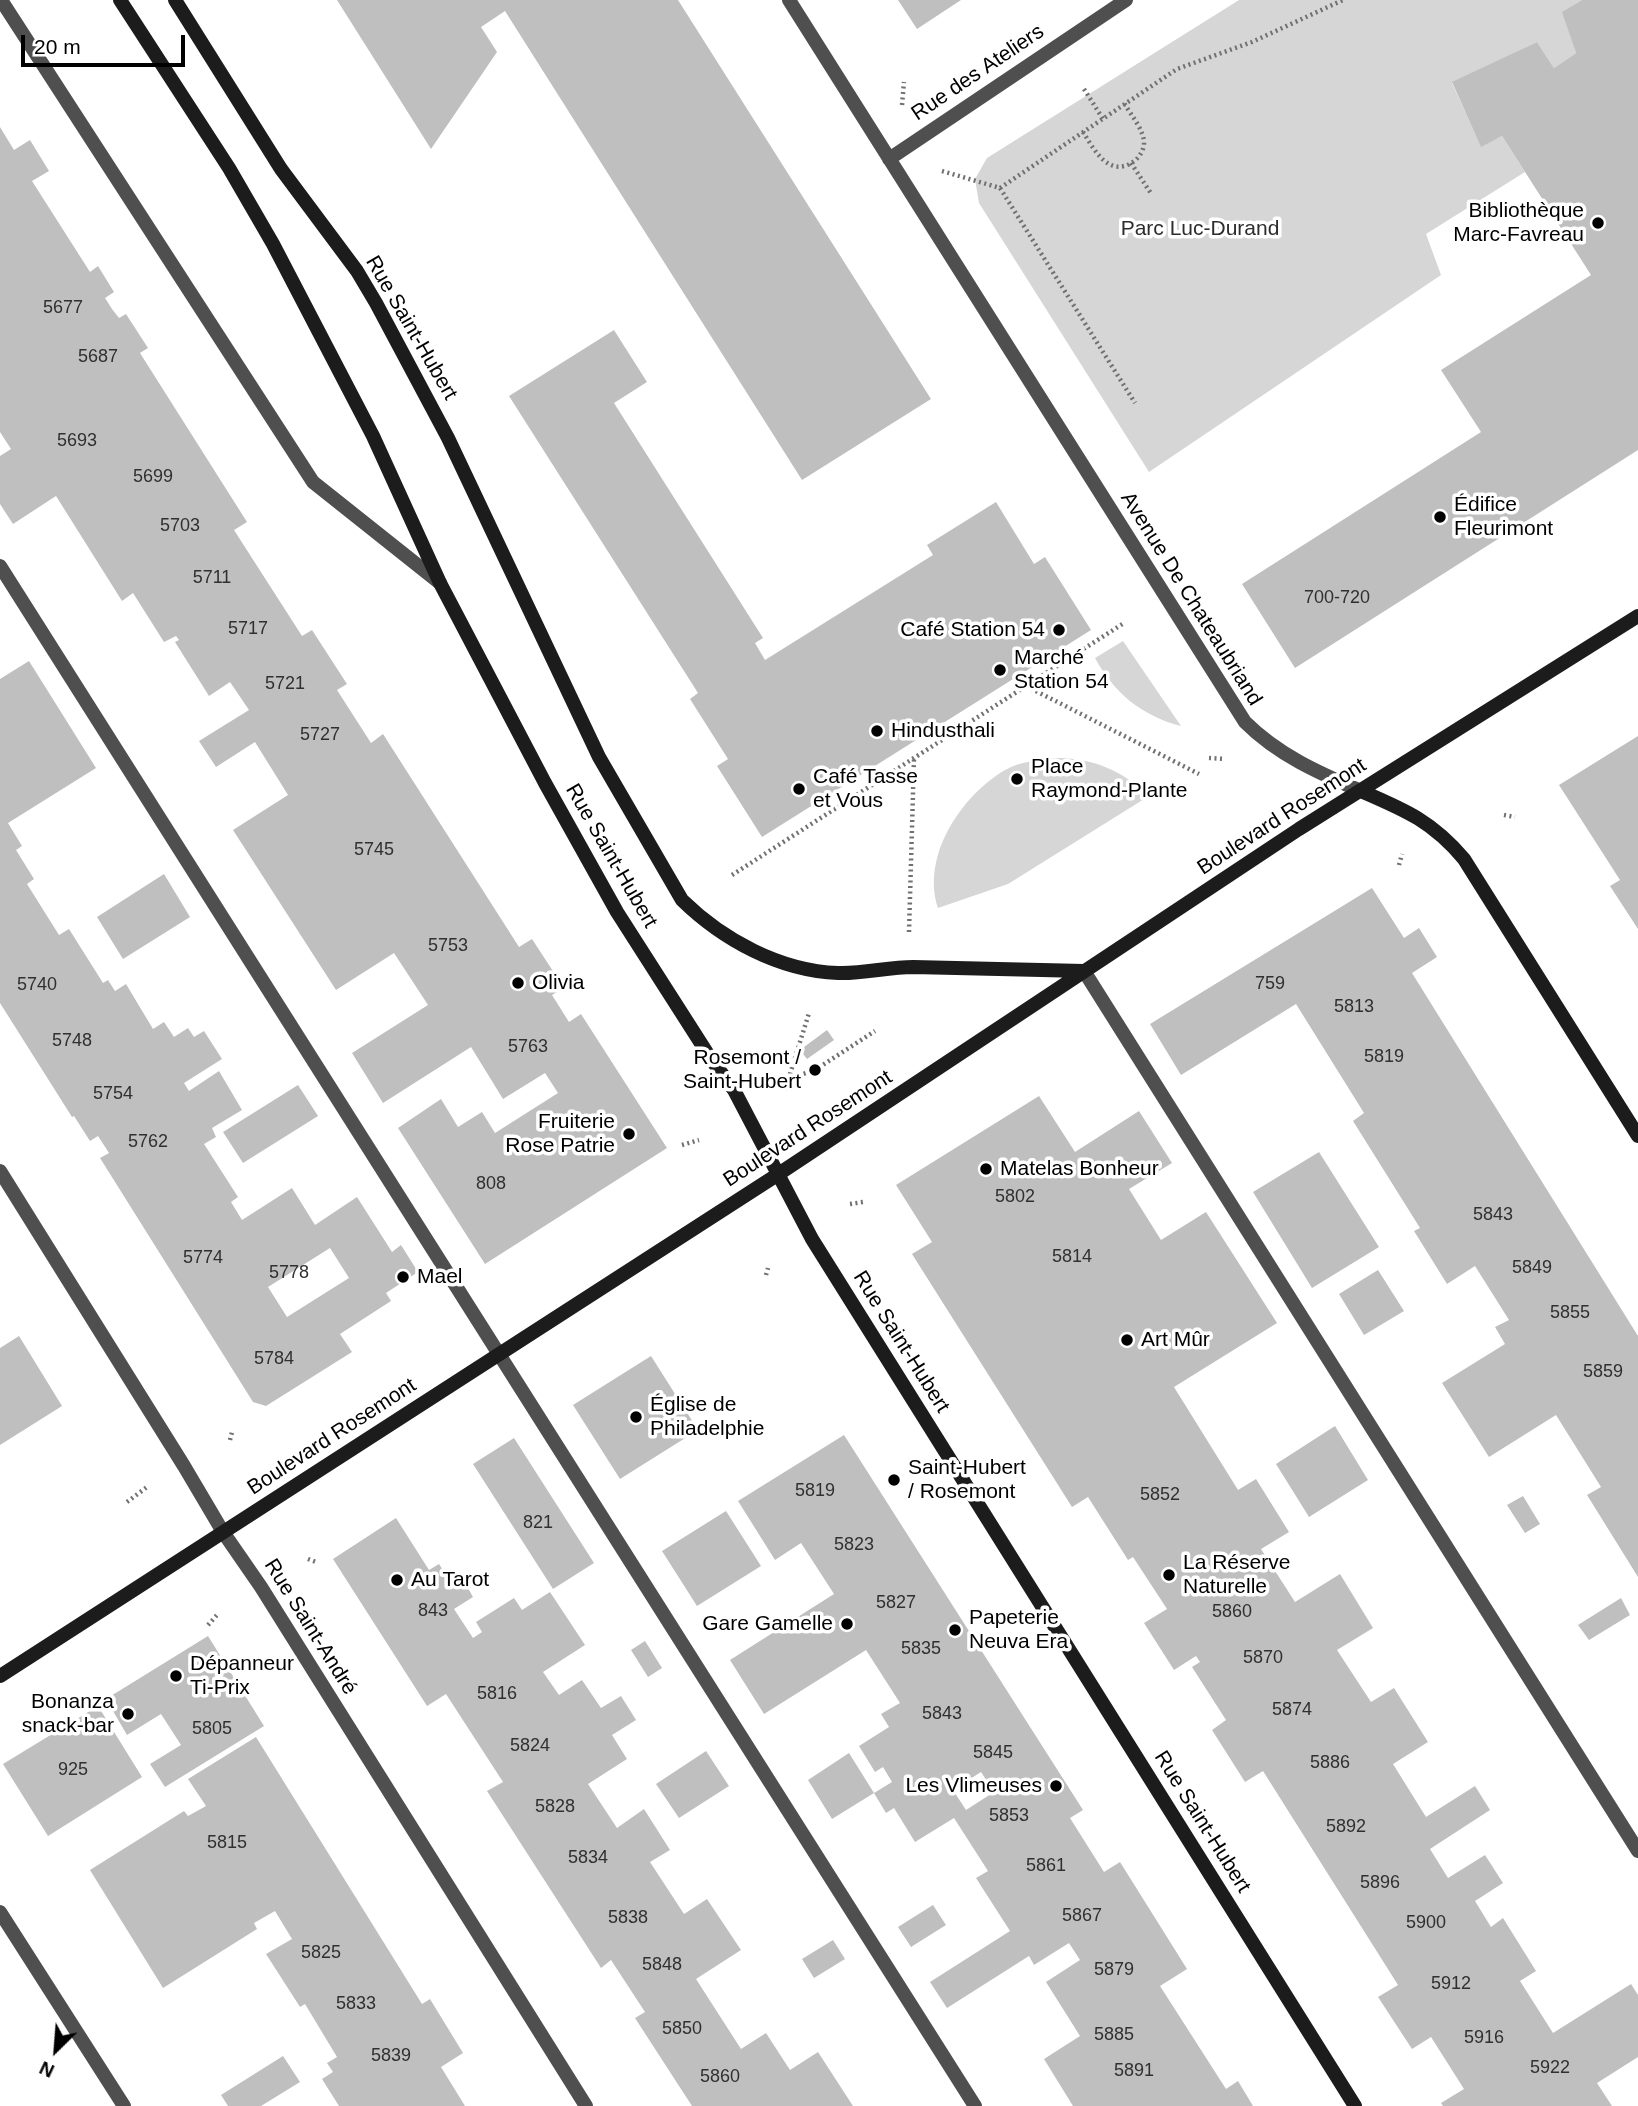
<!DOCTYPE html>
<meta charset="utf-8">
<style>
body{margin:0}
#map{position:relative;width:1638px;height:2106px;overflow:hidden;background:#fff;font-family:Arial,sans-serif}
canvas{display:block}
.north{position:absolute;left:21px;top:2015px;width:70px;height:70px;-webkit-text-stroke:5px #fff;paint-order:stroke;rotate:205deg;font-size:19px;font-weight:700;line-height:28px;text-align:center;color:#000}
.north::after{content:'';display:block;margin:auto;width:24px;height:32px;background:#000;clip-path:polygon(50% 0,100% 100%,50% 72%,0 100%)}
.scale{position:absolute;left:21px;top:35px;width:164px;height:32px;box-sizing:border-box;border:4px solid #000;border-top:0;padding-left:9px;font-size:21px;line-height:24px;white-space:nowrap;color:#000;-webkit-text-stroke:5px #fff;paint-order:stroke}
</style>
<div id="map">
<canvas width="1638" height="2106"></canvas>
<div class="north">N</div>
<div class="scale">20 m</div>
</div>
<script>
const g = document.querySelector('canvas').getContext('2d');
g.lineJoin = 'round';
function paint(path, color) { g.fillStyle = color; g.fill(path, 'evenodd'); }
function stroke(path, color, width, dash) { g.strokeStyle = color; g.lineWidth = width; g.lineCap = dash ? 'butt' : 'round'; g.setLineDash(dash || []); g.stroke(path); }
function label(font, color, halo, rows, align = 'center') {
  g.font = font + ' Arial,sans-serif'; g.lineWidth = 7; g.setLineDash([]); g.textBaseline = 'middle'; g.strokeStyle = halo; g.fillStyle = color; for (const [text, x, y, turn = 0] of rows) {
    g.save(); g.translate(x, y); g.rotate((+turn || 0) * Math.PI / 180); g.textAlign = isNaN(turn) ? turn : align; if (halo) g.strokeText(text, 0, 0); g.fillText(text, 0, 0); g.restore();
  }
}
const green = new Path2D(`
 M 1239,0 L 1582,0 L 1563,12 L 1576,53 L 1554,68 L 1537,42 L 1452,83 L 1481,146 L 1502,136 L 1525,172 L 1426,234 L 1441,275 L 1149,472 L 979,203 L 975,179 L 987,158 Z
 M 1123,641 L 1181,726 C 1142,716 1114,693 1095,658 Z
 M 1058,758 C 1095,759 1121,770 1149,796 L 1008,884 L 938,908 C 921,856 961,796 1005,770 C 1021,761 1040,760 1058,758 Z`);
const building = new Path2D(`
 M 337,0 L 678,0 L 931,399 L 802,480 L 505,11 L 481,27 L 497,52 L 431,149 Z
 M 898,0 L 961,0 L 917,29 Z
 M 1582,0 L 1638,0 L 1638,450 L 1295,668 L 1242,584 L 1481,432 L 1441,370 L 1591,275 L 1502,136 L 1481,147 L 1452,82 L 1537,42 L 1554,68 L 1576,53 L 1562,12 Z
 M 0,127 L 14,150 L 30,140 L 49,171 L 32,181 L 90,272 L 98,266 L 114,292 L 105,298 L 112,309 L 119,318 L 126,314 L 148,348 L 140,353 L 247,522 L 234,530 L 302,636 L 312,630 L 347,684 L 337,690 L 371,743 L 383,734 L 519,947 L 532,939 L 564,988 L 552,995 L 569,1022 L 581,1014 L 667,1148 L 485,1264 L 398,1128 L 441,1099 L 458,1127 L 482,1112 L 495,1133 L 558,1093 L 545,1073 L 503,1099 L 471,1047 L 383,1103 L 352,1053 L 428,1005 L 394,953 L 336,990 L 233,830 L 288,795 L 255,742 L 216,767 L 199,741 L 249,710 L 230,682 L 209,696 L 175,642 L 179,640 L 176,636 L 164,642 L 133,593 L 122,601 L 56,496 L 13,524 L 0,504 L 0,456 L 11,449 L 0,432 Z
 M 614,330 L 647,382 L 614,403 L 763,638 L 755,643 L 765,660 L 933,555 L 927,545 L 996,502 L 1034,564 L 1045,557 L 1091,630 L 762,837 L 717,766 L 728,759 L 690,699 L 698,693 L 509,396 Z
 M 29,661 L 96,768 L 8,823 L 22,846 L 16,850 L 34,879 L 27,884 L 59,935 L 69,929 L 103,983 L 108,980 L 115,991 L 126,984 L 153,1029 L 164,1022 L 174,1037 L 188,1028 L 194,1037 L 204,1031 L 222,1059 L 184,1083 L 189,1091 L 219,1071 L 242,1110 L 212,1128 L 216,1137 L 204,1144 L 238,1197 L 231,1202 L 242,1220 L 292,1188 L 315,1225 L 357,1197 L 392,1252 L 401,1245 L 418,1272 L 386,1293 L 391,1301 L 340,1334 L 352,1352 L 266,1406 L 253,1402 L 100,1158 L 109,1153 L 98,1136 L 90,1141 L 74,1116 L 72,1117 L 0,1003 L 0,679 ZM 330,1248 L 349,1278 L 287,1317 L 268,1287 Z
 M 1638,736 L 1638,929 L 1610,886 L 1620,880 L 1559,785 Z
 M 164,874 L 190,917 L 123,959 L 97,917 Z
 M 1372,888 L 1404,938 L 1419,928 L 1437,957 L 1412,973 L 1638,1336 L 1638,1577 L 1587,1495 L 1601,1487 L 1556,1415 L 1489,1457 L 1442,1383 L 1505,1344 L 1495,1327 L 1509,1320 L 1475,1266 L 1447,1284 L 1414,1231 L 1420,1228 L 1353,1121 L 1364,1113 L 1296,1004 L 1181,1075 L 1150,1024 Z
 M 827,1030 L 834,1040 L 807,1059 L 800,1050 Z
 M 298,1085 L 318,1116 L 243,1163 L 223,1132 Z
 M 1039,1096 L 1075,1152 L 1139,1111 L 1172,1163 L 1129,1189 L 1161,1240 L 1206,1212 L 1277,1323 L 1174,1387 L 1238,1490 L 1256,1479 L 1289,1532 L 1261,1549 L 1295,1602 L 1340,1574 L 1373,1628 L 1337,1650 L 1371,1702 L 1394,1688 L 1428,1742 L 1393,1764 L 1426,1817 L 1475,1786 L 1490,1810 L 1430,1849 L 1448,1878 L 1485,1855 L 1503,1883 L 1475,1901 L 1491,1927 L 1503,1918 L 1536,1971 L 1520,1981 L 1553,2033 L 1631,1984 L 1638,1995 L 1638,2057 L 1597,2083 L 1612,2106 L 1443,2106 L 1441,2103 L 1464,2089 L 1431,2037 L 1412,2049 L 1378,1997 L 1398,1985 L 1263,1771 L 1245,1782 L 1212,1730 L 1226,1720 L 1192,1667 L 1200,1662 L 1196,1656 L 1174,1670 L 1144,1623 L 1167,1609 L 1133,1557 L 1128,1560 L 1088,1497 L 1072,1507 L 912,1254 L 932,1242 L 896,1185 Z
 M 1319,1152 L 1379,1247 L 1312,1288 L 1253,1192 Z
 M 1378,1270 L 1404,1311 L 1364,1335 L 1339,1294 Z
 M 19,1336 L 62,1406 L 0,1445 L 0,1348 Z
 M 651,1356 L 698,1430 L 620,1479 L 573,1405 Z
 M 1335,1426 L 1368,1480 L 1309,1517 L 1276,1464 Z
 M 844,1435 L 1083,1810 L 1070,1818 L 1104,1872 L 1120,1862 L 1187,1969 L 1160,1986 L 1226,2089 L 1238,2081 L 1253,2106 L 1073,2106 L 1044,2059 L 1080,2036 L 1046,1982 L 1080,1960 L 1069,1943 L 1034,1965 L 1029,1956 L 947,2008 L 930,1982 L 1010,1931 L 976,1878 L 988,1871 L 954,1818 L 915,1842 L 894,1808 L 886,1813 L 874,1793 L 892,1782 L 883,1767 L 875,1772 L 859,1746 L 889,1727 L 881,1714 L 900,1703 L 866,1650 L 764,1714 L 730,1660 L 834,1594 L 801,1543 L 775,1560 L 738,1501 ZM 981,1772 L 994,1792 L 966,1810 L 953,1790 Z
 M 514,1438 L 594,1563 L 553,1589 L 473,1464 Z
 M 1523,1496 L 1540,1524 L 1525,1533 L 1507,1505 Z
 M 726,1511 L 761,1566 L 697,1606 L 662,1551 Z
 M 396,1518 L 429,1570 L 439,1564 L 455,1589 L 465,1583 L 473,1597 L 454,1609 L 473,1638 L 482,1632 L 476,1622 L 514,1598 L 522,1610 L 550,1592 L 585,1645 L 543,1672 L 559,1695 L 582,1680 L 601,1708 L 621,1696 L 636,1720 L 612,1735 L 627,1759 L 588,1784 L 617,1828 L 644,1809 L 670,1850 L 650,1862 L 684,1914 L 707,1899 L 741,1950 L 696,1979 L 741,2049 L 766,2033 L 790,2070 L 818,2052 L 853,2106 L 692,2106 L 635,2018 L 645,2012 L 611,1960 L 601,1968 L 487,1791 L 503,1782 L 446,1694 L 427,1706 L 333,1559 Z
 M 1621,1598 L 1630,1615 L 1589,1640 L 1578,1625 Z
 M 208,1636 L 264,1726 L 165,1787 L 150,1764 L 181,1745 L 161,1714 L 127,1735 L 106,1699 Z
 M 645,1641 L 662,1668 L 648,1677 L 631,1650 Z
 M 98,1706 L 142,1777 L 48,1836 L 3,1764 Z
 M 256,1737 L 422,2004 L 430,1999 L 463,2053 L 441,2067 L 465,2106 L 339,2106 L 322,2079 L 333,2072 L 327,2063 L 337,2057 L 305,2004 L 300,2007 L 266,1954 L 292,1939 L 275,1911 L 254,1923 L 257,1929 L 163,1988 L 90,1870 L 184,1811 L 188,1816 L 206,1806 L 188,1779 Z
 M 706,1751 L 729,1786 L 679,1818 L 656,1784 Z
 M 849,1753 L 874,1793 L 832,1819 L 808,1780 Z
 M 933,1905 L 946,1925 L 911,1947 L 898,1927 Z
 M 833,1940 L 845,1959 L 814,1978 L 802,1959 Z
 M 283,2056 L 300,2082 L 261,2106 L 228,2106 L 221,2095 Z`);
const path = new Path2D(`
 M 1084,89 L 1103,119
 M 902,105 L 904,82
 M 1083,132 C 1094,149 1108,178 1133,162 C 1139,158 1144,150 1144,143 C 1144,130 1131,115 1124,103
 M 1131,163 L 1152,195
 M 942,171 L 1000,188 L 1135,403
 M 1000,188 L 1177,69 L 1252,42 L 1343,0
 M 1026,686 L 1199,774
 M 1209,758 L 1225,759
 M 1504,815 L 1515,817
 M 1399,865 L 1402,854
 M 732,875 L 1124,623
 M 909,932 L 914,759
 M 788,1079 L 815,1070 L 875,1031
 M 785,1090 L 809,1013
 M 682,1145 L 699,1140
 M 850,1204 L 863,1202
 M 766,1275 L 768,1268
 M 230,1440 L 232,1432
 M 127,1502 L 147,1487
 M 308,1559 L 316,1562
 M 208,1625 L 218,1614`);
const lane = new Path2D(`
 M 0,566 L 975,2106
 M 1084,971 L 1638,1851`);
const street = new Path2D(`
 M 1,0 L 313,482 L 440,583
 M 789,0 L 1245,722 C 1278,755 1319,773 1361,791
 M 889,159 L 1126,0
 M 0,1171 L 184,1466 L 223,1532 L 261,1587 L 586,2106
 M 0,1912 L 124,2106`);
const secondary = new Path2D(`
 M 120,0 L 229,168 L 273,244 L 373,436 L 440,583 L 545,783 L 617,912 L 711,1059 L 734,1090 L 812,1239 L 1355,2106
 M 175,0 L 281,169 L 357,271 L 376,303 L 448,438 L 599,757 L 682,900 C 723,940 780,971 838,973 C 863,974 888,967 913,967 C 970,968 1027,970 1084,971
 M 1361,791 C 1405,810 1432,821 1464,859 L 1638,1136
 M 0,1676 L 777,1175 L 1299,829 L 1638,616`);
const markers = [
 [1598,223,7,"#000"],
 [1440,517,7,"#000"],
 [1059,630,7,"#000"],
 [1000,670,7,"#000"],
 [877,731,7,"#000"],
 [1017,779,7,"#000"],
 [799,789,7,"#000"],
 [518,983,7,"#000"],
 [815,1070,7,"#000"],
 [629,1134,7,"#000"],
 [986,1169,7,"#000"],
 [403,1277,7,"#000"],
 [1127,1340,7,"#000"],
 [636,1417,7,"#000"],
 [894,1480,7,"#000"],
 [1169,1575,7,"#000"],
 [397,1580,7,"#000"],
 [847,1624,7,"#000"],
 [955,1630,7,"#000"],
 [176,1676,7,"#000"],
 [128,1714,7,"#000"],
 [1056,1786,7,"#000"]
];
const numberNames = [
 ["5677",63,308],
 ["5687",98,357],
 ["5693",77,441],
 ["5699",153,477],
 ["5703",180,526],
 ["5711",212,578],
 ["700-720",1337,598],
 ["5717",248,629],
 ["5721",285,684],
 ["5727",320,735],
 ["5745",374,850],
 ["5753",448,946],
 ["759",1270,984],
 ["5740",37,985],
 ["5813",1354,1007],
 ["5748",72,1041],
 ["5763",528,1047],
 ["5819",1384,1057],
 ["5754",113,1094],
 ["5762",148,1142],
 ["808",491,1184],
 ["5802",1015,1197],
 ["5843",1493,1215],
 ["5814",1072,1257],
 ["5774",203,1258],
 ["5849",1532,1268],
 ["5778",289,1273],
 ["5855",1570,1313],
 ["5784",274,1359],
 ["5859",1603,1372],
 ["5819",815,1491],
 ["5852",1160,1495],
 ["821",538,1523],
 ["5823",854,1545],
 ["5827",896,1603],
 ["843",433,1611],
 ["5860",1232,1612],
 ["5835",921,1649],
 ["5870",1263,1658],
 ["5816",497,1694],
 ["5874",1292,1710],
 ["5843",942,1714],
 ["5805",212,1729],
 ["5824",530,1746],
 ["5845",993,1753],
 ["5886",1330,1763],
 ["925",73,1770],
 ["5828",555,1807],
 ["5853",1009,1816],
 ["5892",1346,1827],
 ["5815",227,1843],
 ["5834",588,1858],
 ["5861",1046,1866],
 ["5896",1380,1883],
 ["5867",1082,1916],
 ["5838",628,1918],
 ["5900",1426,1923],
 ["5825",321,1953],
 ["5848",662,1965],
 ["5879",1114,1970],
 ["5912",1451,1984],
 ["5833",356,2004],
 ["5850",682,2029],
 ["5885",1114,2035],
 ["5916",1484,2038],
 ["5839",391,2056],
 ["5922",1550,2068],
 ["5891",1134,2071],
 ["5860",720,2077]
];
const streetNames = [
 ["Rue des Ateliers",978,73,-34],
 ["Rue Saint-Hubert",411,328,60],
 ["Avenue De Chateaubriand",1191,599,58],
 ["Boulevard Rosemont",1282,817,-33],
 ["Rue Saint-Hubert",611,856,60],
 ["Boulevard Rosemont",808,1129,-33],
 ["Rue Saint-Hubert",901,1342,58],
 ["Boulevard Rosemont",332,1437,-33],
 ["Rue Saint-André",310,1627,58],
 ["Rue Saint-Hubert",1202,1822,58]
];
const poiNames = [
 ["Bibliothèque",1584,211,"right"],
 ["Marc-Favreau",1584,235,"right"],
 ["Édifice",1454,505],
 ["Fleurimont",1454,529],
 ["Café Station 54",1045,630,"right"],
 ["Marché",1014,658],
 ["Station 54",1014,682],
 ["Hindusthali",891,731],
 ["Place",1031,767],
 ["Raymond-Plante",1031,791],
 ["Café Tasse",813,777],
 ["et Vous",813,801],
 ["Olivia",532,983],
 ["Rosemont /",801,1058,"right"],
 ["Saint-Hubert",801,1082,"right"],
 ["Fruiterie",615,1122,"right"],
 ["Rose Patrie",615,1146,"right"],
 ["Matelas Bonheur",1000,1169],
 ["Mael",417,1277],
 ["Art Mûr",1141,1340],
 ["Église de",650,1405],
 ["Philadelphie",650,1429],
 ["Saint-Hubert",908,1468],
 ["/ Rosemont",908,1492],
 ["La Réserve",1183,1563],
 ["Naturelle",1183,1587],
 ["Au Tarot",411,1580],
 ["Papeterie",969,1618],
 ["Neuva Era",969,1642],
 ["Gare Gamelle",833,1624,"right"],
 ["Dépanneur",190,1664],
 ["Ti-Prix",190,1688],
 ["Bonanza",114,1702,"right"],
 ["snack-bar",114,1726,"right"],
 ["Les Vlimeuses",1042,1786,"right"]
];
const parkNames = [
 ["Parc Luc-Durand",1200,229]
];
paint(green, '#d6d6d6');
paint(building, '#bfbfbf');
stroke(path, '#717171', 4.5, [2, 3.5]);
stroke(lane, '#4f4f4f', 14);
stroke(street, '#4f4f4f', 14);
stroke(secondary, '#1c1c1c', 14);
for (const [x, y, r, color] of markers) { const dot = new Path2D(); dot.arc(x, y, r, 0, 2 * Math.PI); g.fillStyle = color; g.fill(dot); stroke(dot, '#fff', 2.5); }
label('18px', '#303030', null, numberNames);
label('21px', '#000', '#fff', streetNames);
label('21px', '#000', '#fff', poiNames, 'left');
label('21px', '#2d2d2d', '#fff', parkNames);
</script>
